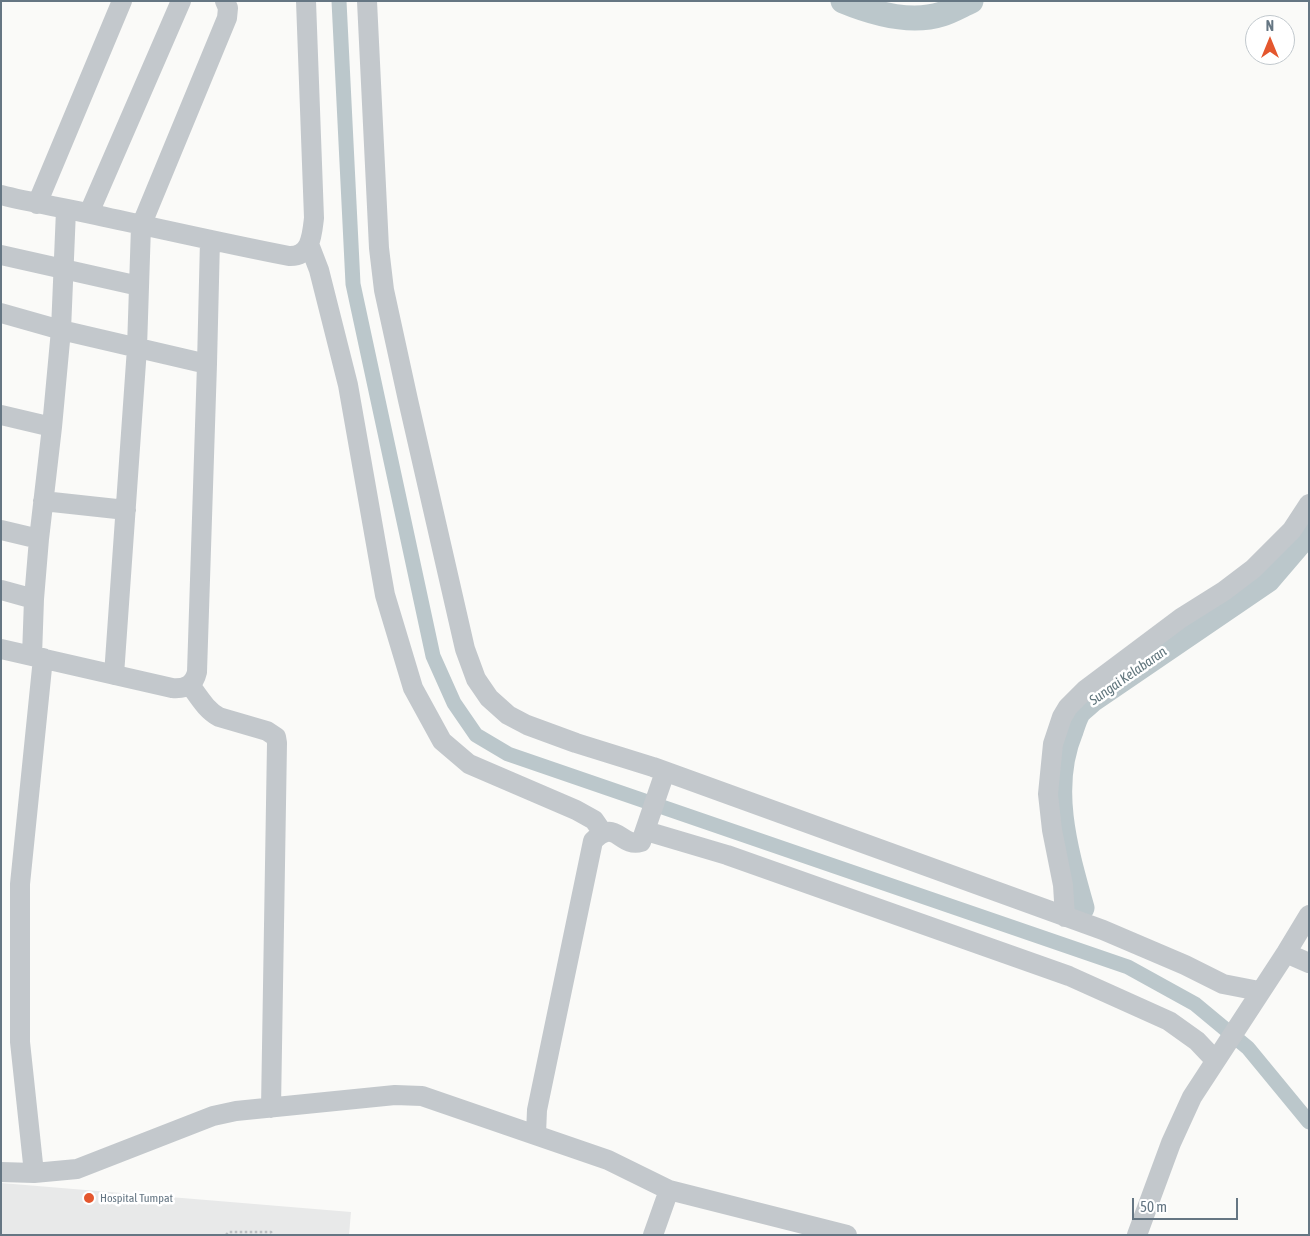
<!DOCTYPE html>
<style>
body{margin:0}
#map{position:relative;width:1310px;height:1236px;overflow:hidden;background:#fafaf8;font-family:"Asap Condensed",sans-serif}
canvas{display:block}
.frame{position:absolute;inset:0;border:2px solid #657683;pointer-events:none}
.north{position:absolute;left:1245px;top:15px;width:50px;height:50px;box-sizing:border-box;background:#fff;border:1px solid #c1c8cd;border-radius:50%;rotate:0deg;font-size:14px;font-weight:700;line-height:20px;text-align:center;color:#657683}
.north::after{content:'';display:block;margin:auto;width:18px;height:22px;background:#e4572e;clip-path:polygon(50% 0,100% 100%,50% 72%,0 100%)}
.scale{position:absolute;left:1132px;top:1198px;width:106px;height:22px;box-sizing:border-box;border:2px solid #657683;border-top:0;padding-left:6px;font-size:15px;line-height:18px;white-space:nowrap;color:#657683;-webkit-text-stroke:4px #fff;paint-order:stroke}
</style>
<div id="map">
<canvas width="1310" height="1236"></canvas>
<div class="frame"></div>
<div class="north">N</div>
<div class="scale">50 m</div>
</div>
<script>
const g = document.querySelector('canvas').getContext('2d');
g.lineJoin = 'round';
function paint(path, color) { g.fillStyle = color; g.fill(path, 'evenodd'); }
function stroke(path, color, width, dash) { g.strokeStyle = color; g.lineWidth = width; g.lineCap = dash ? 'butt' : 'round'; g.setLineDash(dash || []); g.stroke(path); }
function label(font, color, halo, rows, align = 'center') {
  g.font = font + ' "Asap Condensed",sans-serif'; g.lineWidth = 5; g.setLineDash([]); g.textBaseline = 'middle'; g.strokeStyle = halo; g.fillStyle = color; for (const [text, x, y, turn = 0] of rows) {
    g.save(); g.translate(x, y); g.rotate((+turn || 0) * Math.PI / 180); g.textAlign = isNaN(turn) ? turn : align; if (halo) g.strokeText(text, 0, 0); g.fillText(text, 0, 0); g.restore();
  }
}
const built = new Path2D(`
 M 1,1183 L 351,1212 L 349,1235 L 1,1235 Z`);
const canal = new Path2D(`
 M 339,1 L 353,284 L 433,656 L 454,703 L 476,735 L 508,754 L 1128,967 L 1195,1004 L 1248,1048 L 1309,1122`);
const river = new Path2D(`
 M 843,1 C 872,13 911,24 942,14 C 952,11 962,5 971,1
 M 1082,908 C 1066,851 1047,788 1071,731 C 1073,725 1075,718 1078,713 C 1082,708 1088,704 1092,700 L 1268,580 L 1309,532`);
const path = new Path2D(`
 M 226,1235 L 229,1232 L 271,1232 L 273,1235`);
const minor = new Path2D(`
 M 367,1 L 379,248 L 384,290 L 408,400 L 465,649 L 476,679 L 489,698 L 508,715 L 527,725 L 576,743 L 653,767 L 1103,930 L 1185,965 L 1223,984 L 1259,991
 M 1,195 C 31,203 61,207 91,214 C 157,228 222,243 289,256 C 311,257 312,235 314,218 L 306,1
 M 37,204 L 122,1
 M 89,213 L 181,1
 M 309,244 L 319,270 L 348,385 L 385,595 L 413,688 L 442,741 L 469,764 L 576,810 L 594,820 L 603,833
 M 1,255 L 139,286
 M 1,313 L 61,330 L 207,364
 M 1,415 L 52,427
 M 43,501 L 126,510
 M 1,530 L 39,539
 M 1,590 L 34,599
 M 1,649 L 172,688 C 185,689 194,685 197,672 L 207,364 L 210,240
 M 32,656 L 34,599 L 39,539 L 52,427 L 61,330 L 66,210
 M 114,675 L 137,348 L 141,226 L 227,18 L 228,8 L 225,1
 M 190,685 C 199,697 206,710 219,717 L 267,731 L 276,737 L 277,743 L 271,1108
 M 646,831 L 727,855 L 1069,976 L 1169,1021 L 1197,1041 L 1215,1060
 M 1065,917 L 1063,885 L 1052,830 L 1048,794 L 1053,744 L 1062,717 L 1068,707 L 1085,690 L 1181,618 L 1224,591 L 1253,569 L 1292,530 L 1309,504
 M 1286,953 L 1309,963
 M 536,1134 L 537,1110 L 593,841 C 616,817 620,848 641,842 L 665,772
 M 1,1172 L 34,1173 L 77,1169 L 213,1116 L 236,1111 L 395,1095 L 422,1096 L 608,1160 L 669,1190 L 847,1235
 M 34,1173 L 20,1042 L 20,884 L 43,658
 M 653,1235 L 669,1190
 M 1137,1235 L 1171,1143 L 1192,1097 L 1286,953 L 1309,915`);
const markers = [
 [89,1198,6,"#e4572e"]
];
const poiNames = [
 ["Hospital Tumpat",100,1198]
];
const waterNames = [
 ["Sungai Kelabaran",1128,676,-35]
];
paint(built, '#e8e9e9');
stroke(canal, '#bbc7cb', 15);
stroke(river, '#bbc7cb', 25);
stroke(path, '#bbbfc2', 2.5, [2.5, 2.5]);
stroke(minor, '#c3c8cc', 20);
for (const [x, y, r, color] of markers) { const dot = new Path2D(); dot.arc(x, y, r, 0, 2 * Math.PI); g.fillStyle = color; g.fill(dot); stroke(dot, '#fff', 2); }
label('12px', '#657683', '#fff', poiNames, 'left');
label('italic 14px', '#60757c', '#fff', waterNames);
</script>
